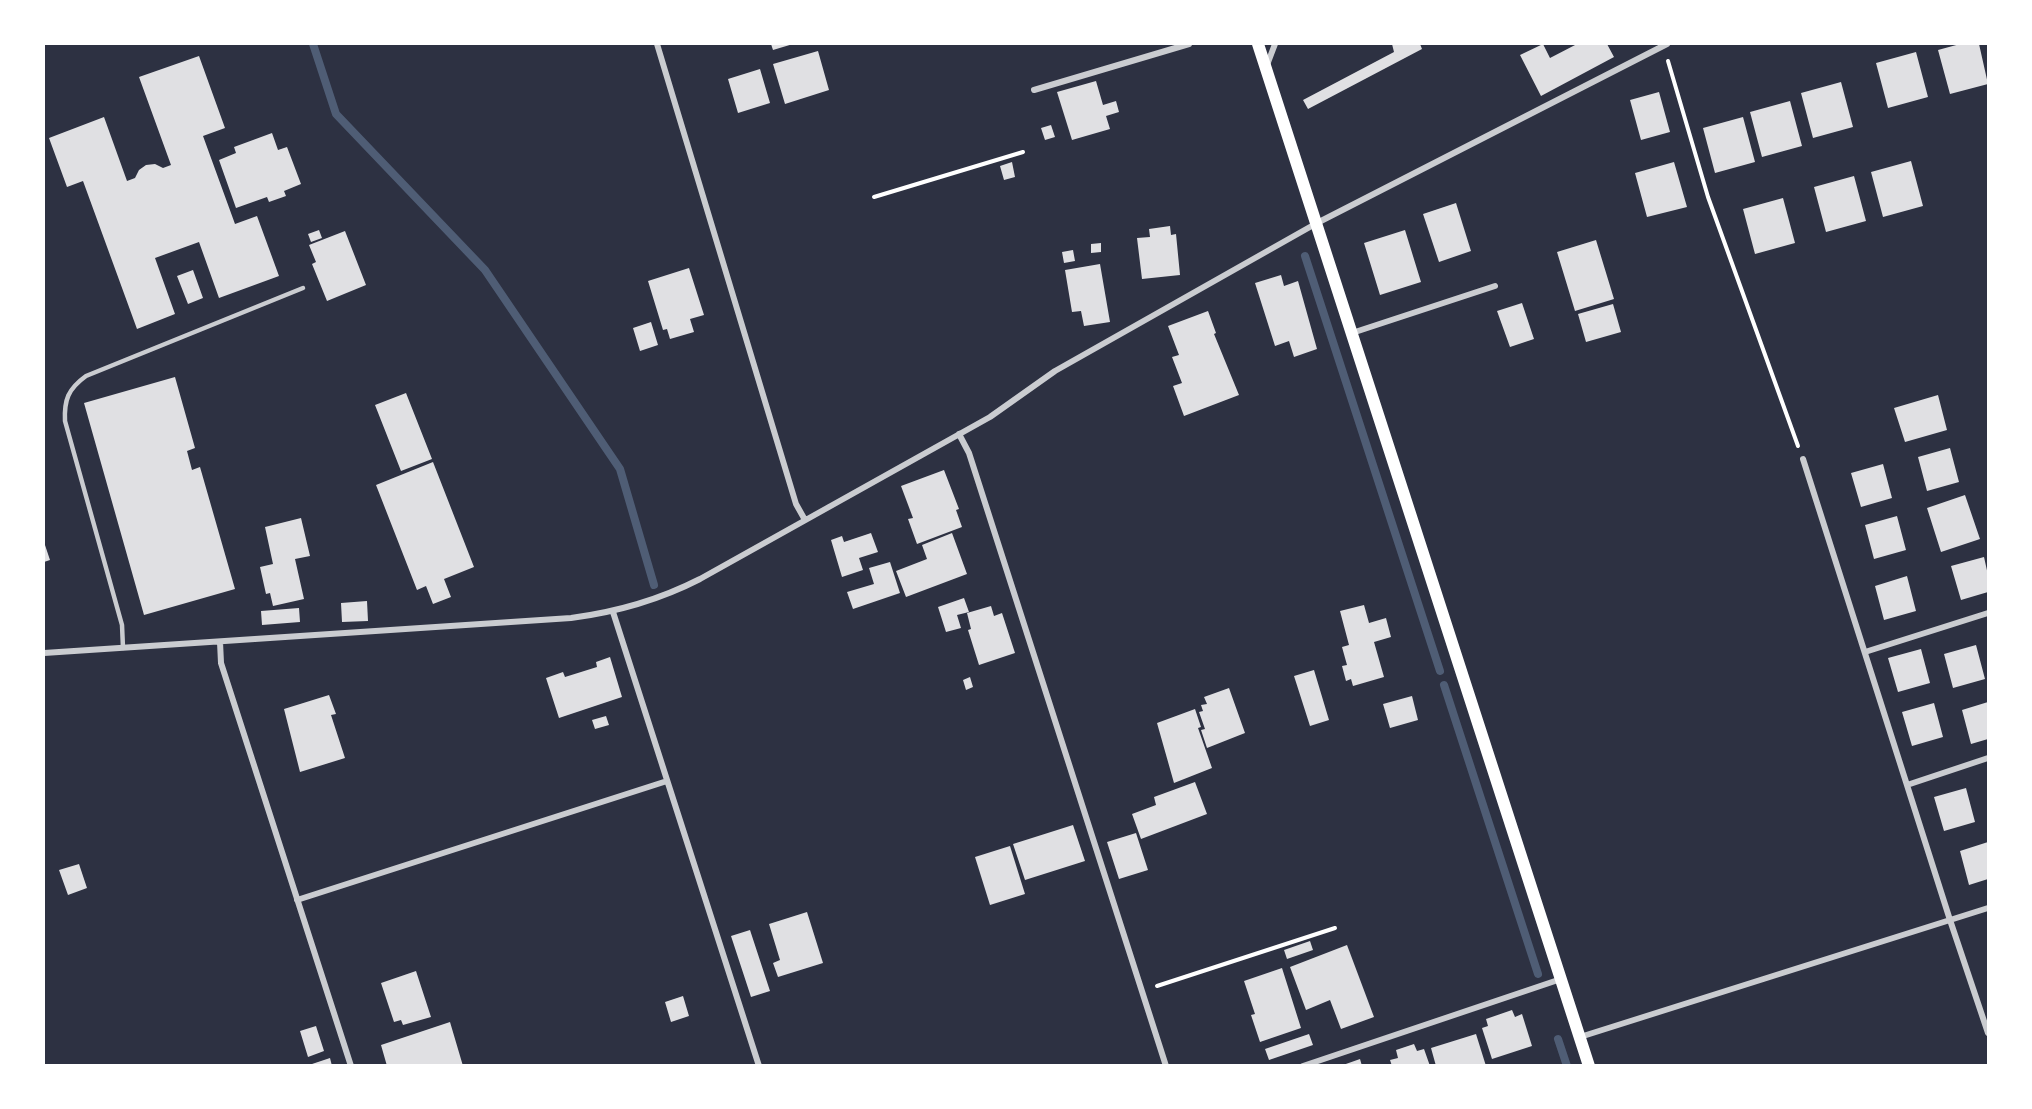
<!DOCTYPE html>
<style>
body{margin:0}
#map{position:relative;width:2032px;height:1109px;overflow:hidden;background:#2d3142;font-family:"Crimson Pro",serif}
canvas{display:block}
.frame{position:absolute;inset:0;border:45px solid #fff;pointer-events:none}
</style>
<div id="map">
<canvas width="2032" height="1109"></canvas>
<div class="frame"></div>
</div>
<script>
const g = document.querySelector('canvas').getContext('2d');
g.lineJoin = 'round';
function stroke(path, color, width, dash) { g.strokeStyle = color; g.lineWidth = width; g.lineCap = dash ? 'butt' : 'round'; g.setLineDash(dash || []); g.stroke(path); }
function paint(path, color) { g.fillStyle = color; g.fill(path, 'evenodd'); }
const stream = new Path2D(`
 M 313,44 L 336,114 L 485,270 L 620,469 L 654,585
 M 1305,256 L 1440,671
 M 1444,685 L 1538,974
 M 1558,1039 L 1567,1066`);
const building = new Path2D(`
 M 771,44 L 793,44 L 773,50 Z
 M 1392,44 L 1420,44 L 1422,49 L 1308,109 L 1303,100 L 1394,52 Z
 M 1543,44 L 1550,58 L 1577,44 L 1607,44 L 1614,57 L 1541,96 L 1520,55 Z
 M 1960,44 L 1979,44 L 1988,84 L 1950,94 L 1938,50 Z
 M 818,51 L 829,90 L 785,104 L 773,64 Z
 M 1916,52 L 1928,97 L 1888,108 L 1876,63 Z
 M 199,56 L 225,128 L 203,136 L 235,224 L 257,216 L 279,276 L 219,298 L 199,242 L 155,258 L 175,314 L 137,329 L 83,181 L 67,187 L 49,138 L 104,117 L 127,181 L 135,178 L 139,170 L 146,165 L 155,164 L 163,168 L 171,165 L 139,77 Z
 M 760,69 L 770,103 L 738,113 L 728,79 Z
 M 1096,81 L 1103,105 L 1116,101 L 1119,112 L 1106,116 L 1110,129 L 1072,140 L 1057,92 Z
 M 1841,82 L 1853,127 L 1813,138 L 1801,93 Z
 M 1659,92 L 1670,132 L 1641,140 L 1630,100 Z
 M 1790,101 L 1802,146 L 1762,157 L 1750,112 Z
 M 1743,117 L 1755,162 L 1715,173 L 1703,128 Z
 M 1051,125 L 1055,137 L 1045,140 L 1041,128 Z
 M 272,133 L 278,150 L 287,147 L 301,184 L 284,191 L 286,196 L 269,202 L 267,197 L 236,208 L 219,160 L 236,153 L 234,147 Z
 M 1911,161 L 1923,206 L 1883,217 L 1871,172 Z
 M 1012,162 L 1015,177 L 1004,180 L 1000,166 Z
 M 1674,162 L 1687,207 L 1647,217 L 1635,173 Z
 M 1854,176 L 1866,221 L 1826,232 L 1814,187 Z
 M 1783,198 L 1795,243 L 1755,254 L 1743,209 Z
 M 1456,203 L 1471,251 L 1439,262 L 1423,214 Z
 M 1170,226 L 1171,235 L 1176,234 L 1180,275 L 1142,279 L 1137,238 L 1150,237 L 1149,229 Z
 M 319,230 L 322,238 L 311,242 L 308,234 Z
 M 1405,230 L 1421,282 L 1380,295 L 1364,243 Z
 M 345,231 L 366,285 L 327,301 L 312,264 L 316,262 L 309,245 Z
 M 1596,240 L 1614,299 L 1575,311 L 1557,252 Z
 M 1101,243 L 1101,252 L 1091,253 L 1091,244 Z
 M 1073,250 L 1075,261 L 1064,263 L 1062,252 Z
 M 1100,264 L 1110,322 L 1084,326 L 1081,311 L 1072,312 L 1065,270 Z
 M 689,268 L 704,315 L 690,319 L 694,332 L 670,339 L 667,329 L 663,330 L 648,281 Z
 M 193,270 L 203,298 L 188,304 L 177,276 Z
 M 1281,275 L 1284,286 L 1298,281 L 1317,349 L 1294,357 L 1289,341 L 1275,346 L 1255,283 Z
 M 1522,303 L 1534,339 L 1510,347 L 1497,311 Z
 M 1613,304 L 1621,332 L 1586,342 L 1578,314 Z
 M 1208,311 L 1216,333 L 1214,334 L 1239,395 L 1184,416 L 1173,386 L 1182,383 L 1172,357 L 1179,355 L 1168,326 Z
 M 651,322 L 658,345 L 640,351 L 633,328 Z
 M 175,377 L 195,448 L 187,451 L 192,470 L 200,467 L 235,589 L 144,615 L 84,403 Z
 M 406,393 L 432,459 L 401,471 L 375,405 Z
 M 1938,395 L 1947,430 L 1905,442 L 1894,408 Z
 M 1950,448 L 1959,482 L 1927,491 L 1918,457 Z
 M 433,462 L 474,567 L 444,579 L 451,597 L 433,604 L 426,586 L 417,590 L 376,485 Z
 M 1883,464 L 1892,498 L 1861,507 L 1851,473 Z
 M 944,470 L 959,509 L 956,510 L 962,527 L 917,544 L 908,519 L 913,518 L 901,486 Z
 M 1965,495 L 1980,539 L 1941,552 L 1927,508 Z
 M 1897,516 L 1906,550 L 1874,559 L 1865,525 Z
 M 301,518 L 310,556 L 295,559 L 304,599 L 273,606 L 270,593 L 266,594 L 260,567 L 273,564 L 265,527 Z
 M 871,533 L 878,552 L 859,558 L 863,570 L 842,577 L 831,540 L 842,536 L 844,542 Z
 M 952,533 L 967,574 L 906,597 L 896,571 L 927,559 L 922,545 Z
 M 44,542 L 50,560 L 44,562 Z
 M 1984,557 L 1988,575 L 1988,592 L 1961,600 L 1951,566 Z
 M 890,562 L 900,593 L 853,609 L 847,592 L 874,584 L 869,568 Z
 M 1907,576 L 1916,611 L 1884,620 L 1875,586 Z
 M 964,598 L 969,612 L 957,615 L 961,628 L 946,632 L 938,607 Z
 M 367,601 L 368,621 L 342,622 L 341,603 Z
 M 1364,605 L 1369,623 L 1386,618 L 1391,637 L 1374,642 L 1384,677 L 1353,686 L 1351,679 L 1346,681 L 1342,666 L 1347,665 L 1342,647 L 1349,645 L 1340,611 Z
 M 991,606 L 994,616 L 1002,613 L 1015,653 L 979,665 L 968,630 L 971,629 L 967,613 Z
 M 299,608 L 300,622 L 262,625 L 261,611 Z
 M 1976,645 L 1985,679 L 1953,688 L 1944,654 Z
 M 1921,649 L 1930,683 L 1898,692 L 1888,658 Z
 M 610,657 L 622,697 L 559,718 L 546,678 L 563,672 L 565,677 L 597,667 L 596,662 Z
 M 1314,670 L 1329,720 L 1310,726 L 1294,676 Z
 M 970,677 L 973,687 L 966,690 L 963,680 Z
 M 1229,688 L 1245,733 L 1207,748 L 1201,730 L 1205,729 L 1199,712 L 1203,711 L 1201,705 L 1207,704 L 1204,697 Z
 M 329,695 L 336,714 L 331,715 L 345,758 L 300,772 L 284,709 Z
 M 1412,696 L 1418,720 L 1390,728 L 1383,704 Z
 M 1988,702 L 1988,739 L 1971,744 L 1962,710 Z
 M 1934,703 L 1943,737 L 1912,746 L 1902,712 Z
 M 1195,709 L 1201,727 L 1198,728 L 1212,768 L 1174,783 L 1157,723 Z
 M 606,716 L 609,725 L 595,729 L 592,720 Z
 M 1195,782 L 1207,814 L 1141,839 L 1132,814 L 1156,805 L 1154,797 Z
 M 1966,788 L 1975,822 L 1944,831 L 1934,797 Z
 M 1073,825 L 1085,861 L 1025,880 L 1013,844 Z
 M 1136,833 L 1148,870 L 1119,879 L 1107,842 Z
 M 1988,842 L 1988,879 L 1969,885 L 1960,851 Z
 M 1010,846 L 1025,894 L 990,905 L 975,857 Z
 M 79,864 L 87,888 L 68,895 L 59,870 Z
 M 807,912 L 823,963 L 778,977 L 773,963 L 780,960 L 769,924 Z
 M 750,930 L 770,991 L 751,997 L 731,936 Z
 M 1310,941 L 1313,950 L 1287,959 L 1284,950 Z
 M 1347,945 L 1374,1017 L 1341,1029 L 1330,1000 L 1306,1010 L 1290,967 Z
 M 1282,968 L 1301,1028 L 1260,1042 L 1251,1015 L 1255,1014 L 1244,981 Z
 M 416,971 L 431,1017 L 403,1025 L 401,1020 L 394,1022 L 381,983 Z
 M 683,996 L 689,1016 L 671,1022 L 665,1002 Z
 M 1512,1010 L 1515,1017 L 1522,1014 L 1532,1046 L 1492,1059 L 1482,1028 L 1488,1026 L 1486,1019 Z
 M 450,1022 L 463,1066 L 387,1066 L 381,1045 Z
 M 316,1026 L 324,1051 L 308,1057 L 300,1031 Z
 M 1309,1034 L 1313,1045 L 1269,1060 L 1265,1049 Z
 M 1476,1034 L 1486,1066 L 1436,1066 L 1431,1048 Z
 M 1414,1044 L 1417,1051 L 1424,1049 L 1430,1066 L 1392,1066 L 1390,1060 L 1398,1058 L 1396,1050 Z
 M 330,1058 L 332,1066 L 309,1066 L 309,1065 Z
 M 1360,1059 L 1362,1066 L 1343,1066 L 1343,1065 Z`);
const path = new Path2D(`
 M 1668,61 L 1708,197 L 1798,446
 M 874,197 L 1023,152
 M 1157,986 L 1335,928`);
const service = new Path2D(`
 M 123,648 L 122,625 L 65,421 C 64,400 68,389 86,376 L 303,288`);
const minor = new Path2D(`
 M 657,44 L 796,504 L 805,520
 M 1267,65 L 1275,44
 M 1034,90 L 1189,44
 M 1352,333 L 1495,286
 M 959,434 L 969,453 L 1166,1066
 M 1803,459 L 1950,920 L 1988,1033
 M 613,612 L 759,1066
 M 220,642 L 221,663 L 351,1066
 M 1865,652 L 1988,613
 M 44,653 L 571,618 C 617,612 659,600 700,579 L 990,417 L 1055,371 L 1317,223 L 1667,44
 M 1907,785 L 1988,758
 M 297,900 L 667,781
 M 1580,1037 L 1988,908
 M 1303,1066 L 1561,979`);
const secondary = new Path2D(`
 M 1258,44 L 1589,1066`);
stroke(stream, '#4f5d75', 8);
paint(building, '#e0e0e3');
stroke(path, '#fff', 4);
stroke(service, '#caccd0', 4.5);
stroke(minor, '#caccd0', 6);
stroke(secondary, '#fff', 12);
</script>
